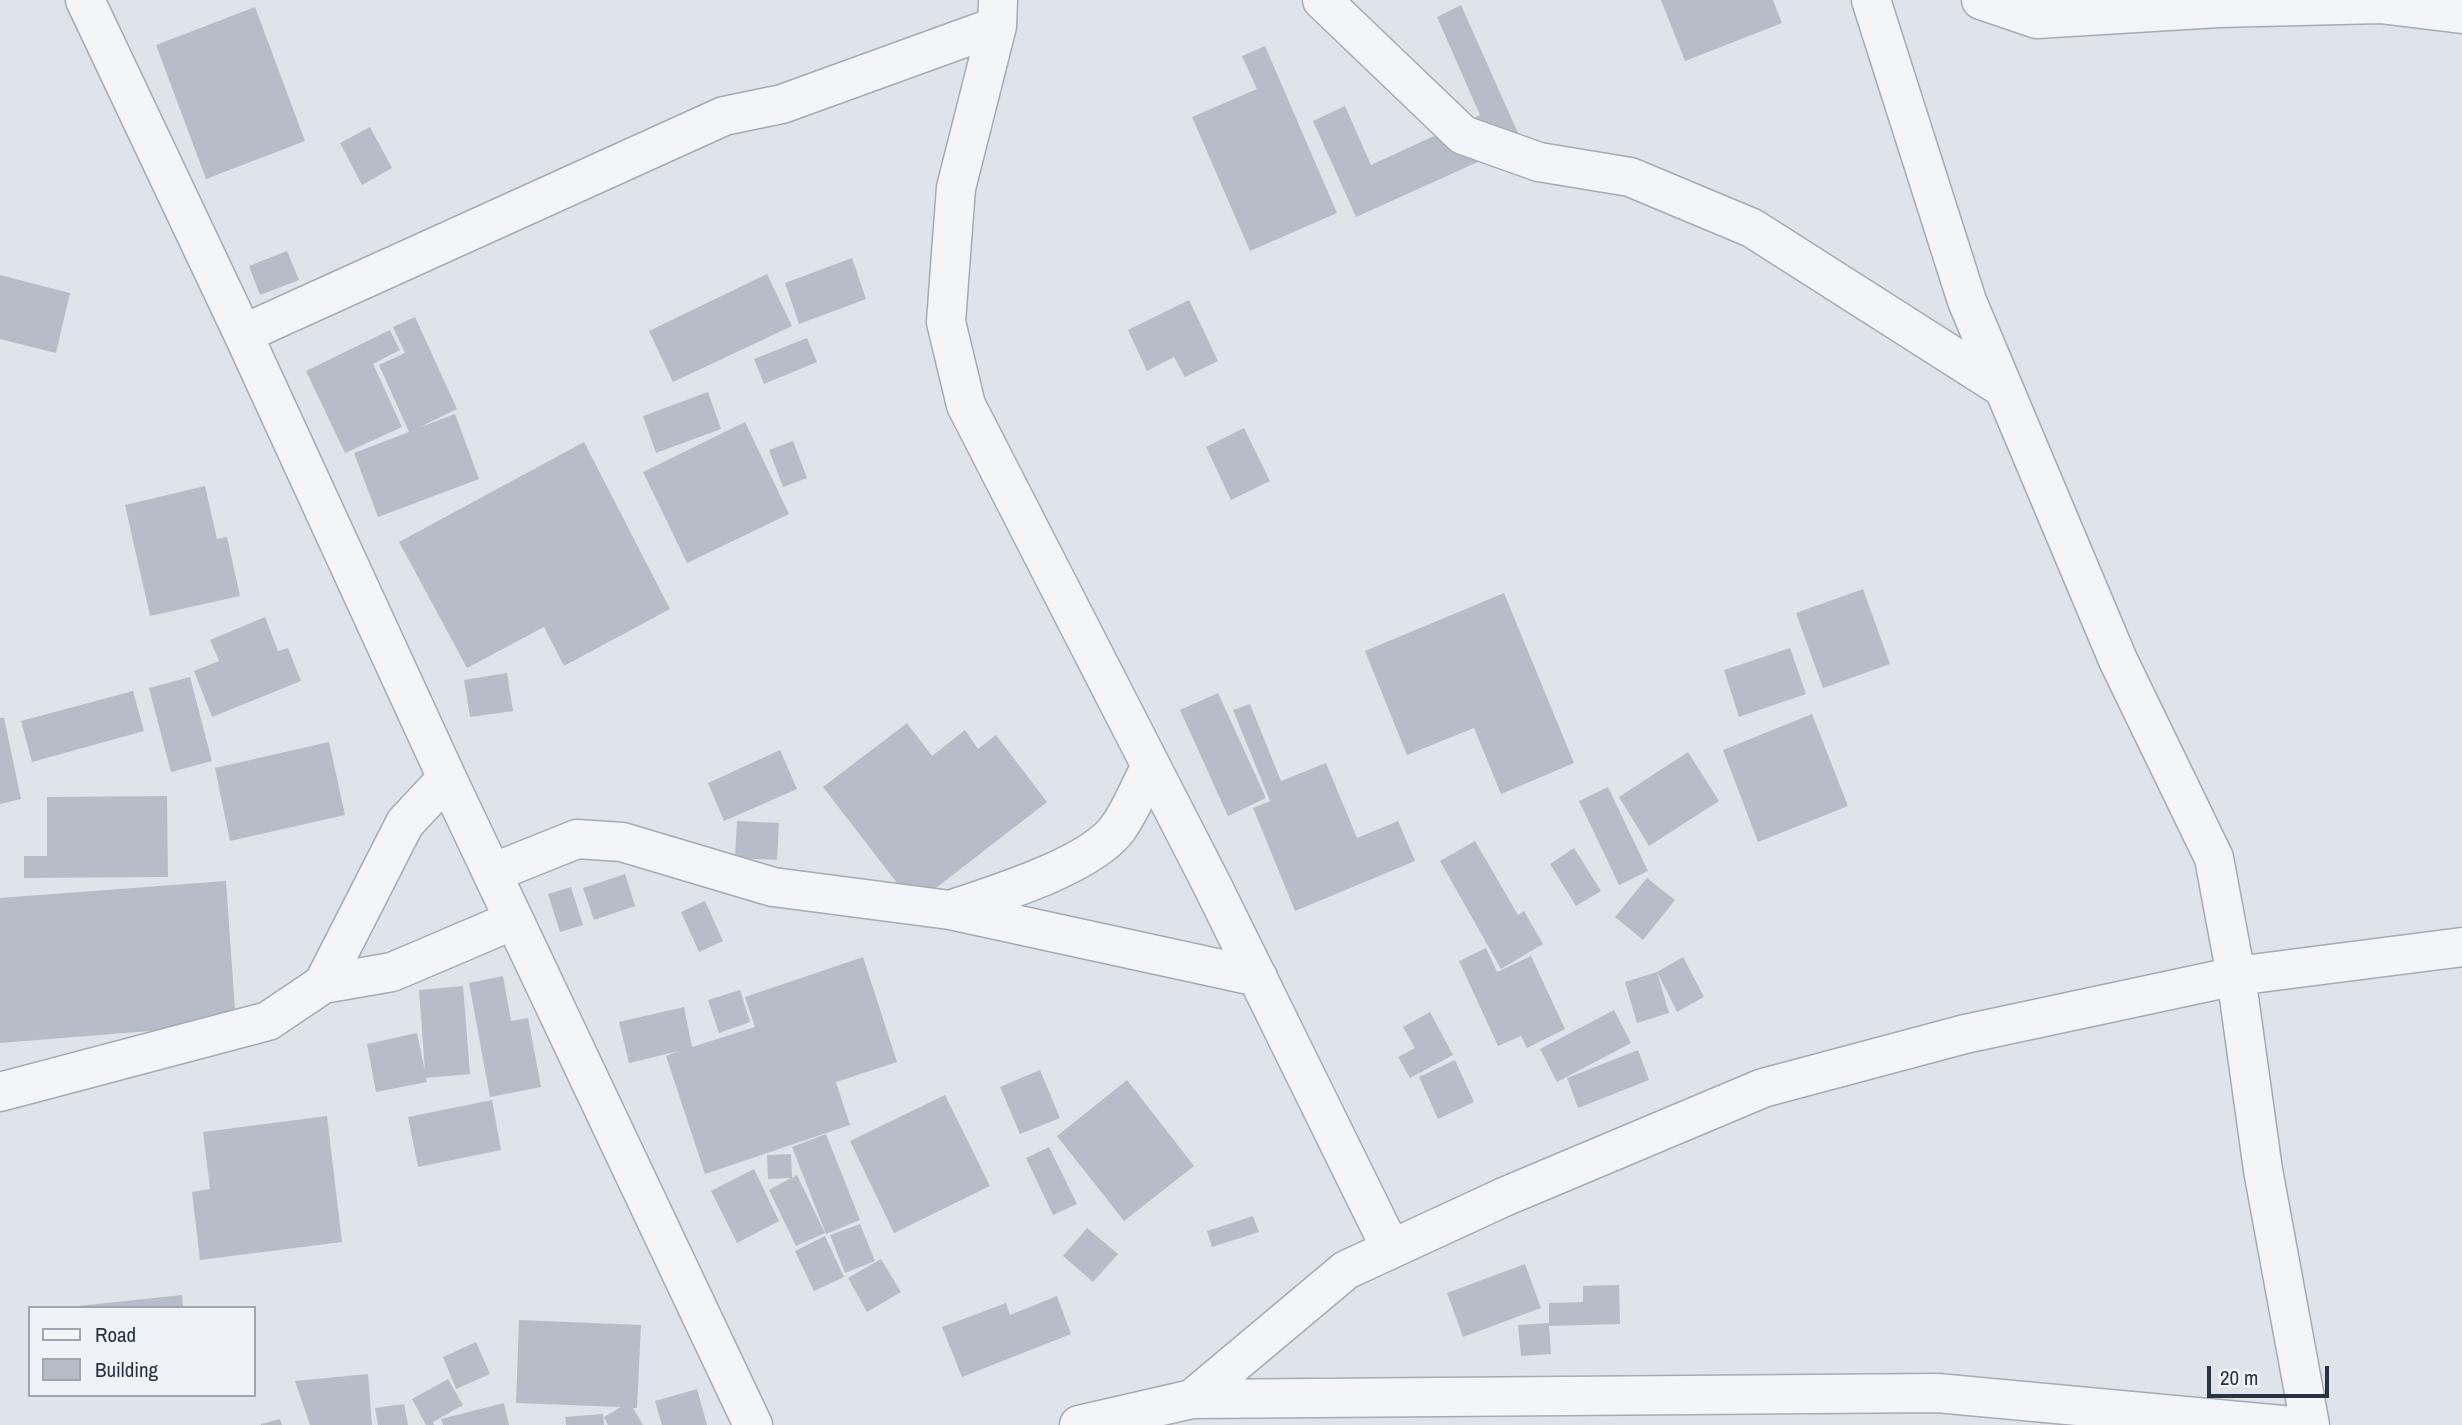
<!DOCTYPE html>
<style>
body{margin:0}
#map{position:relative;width:2462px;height:1425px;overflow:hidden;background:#dfe4ea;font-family:"Archivo Narrow",sans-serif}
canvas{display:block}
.legend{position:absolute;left:28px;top:1306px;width:228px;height:91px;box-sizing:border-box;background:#eff3f7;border:2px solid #9fa6af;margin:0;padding:9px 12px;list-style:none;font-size:21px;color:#273243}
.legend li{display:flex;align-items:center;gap:14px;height:35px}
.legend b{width:35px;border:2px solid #9fa6af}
.scale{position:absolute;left:2207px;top:1366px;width:122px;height:32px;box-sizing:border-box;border:4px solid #273243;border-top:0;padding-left:9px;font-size:21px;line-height:24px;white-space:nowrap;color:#273243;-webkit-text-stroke:5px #eff3f7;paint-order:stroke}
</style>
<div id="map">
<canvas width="2462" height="1425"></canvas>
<ul class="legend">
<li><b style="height:9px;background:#f3f5f8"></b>Road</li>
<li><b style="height:19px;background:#b6bdc8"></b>Building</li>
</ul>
<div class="scale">20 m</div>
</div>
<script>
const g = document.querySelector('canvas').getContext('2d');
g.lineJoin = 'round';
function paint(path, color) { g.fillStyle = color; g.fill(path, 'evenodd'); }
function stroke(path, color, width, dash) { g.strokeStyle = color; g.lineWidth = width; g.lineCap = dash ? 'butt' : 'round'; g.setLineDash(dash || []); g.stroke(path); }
const building = new Path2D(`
 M 1661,0 L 1773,0 L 1782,23 L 1685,61 Z
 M 1461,5 L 1522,142 L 1356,217 L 1313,121 L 1345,106 L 1371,165 L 1480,115 L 1437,17 Z
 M 255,7 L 305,141 L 206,179 L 156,45 Z
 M 1265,46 L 1337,213 L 1250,251 L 1192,117 L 1257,89 L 1242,56 Z
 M 370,127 L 392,168 L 362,185 L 340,143 Z
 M 287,251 L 299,280 L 260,295 L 249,266 Z
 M 852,258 L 866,299 L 799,324 L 785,283 Z
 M 767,274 L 792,326 L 673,382 L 649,331 Z
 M 0,275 L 70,293 L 56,353 L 0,339 Z
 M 1189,300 L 1218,361 L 1185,377 L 1174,357 L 1147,371 L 1128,330 Z
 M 415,317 L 457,409 L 418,428 L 455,414 L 479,479 L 378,517 L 354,453 L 409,432 L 379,365 L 405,353 L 393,327 Z
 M 390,330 L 400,350 L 373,364 L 402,427 L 345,453 L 306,371 Z
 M 807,338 L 817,362 L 764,384 L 754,359 Z
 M 708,392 L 721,429 L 656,453 L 643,416 Z
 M 745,422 L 789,514 L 687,563 L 643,472 Z
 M 1244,428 L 1270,481 L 1231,500 L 1206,447 Z
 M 793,441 L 807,478 L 783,487 L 769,450 Z
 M 584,442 L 670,609 L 564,666 L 544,627 L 467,668 L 399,542 Z
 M 205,486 L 217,539 L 227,537 L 240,596 L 150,616 L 125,505 Z
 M 1863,589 L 1890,664 L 1823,688 L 1796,613 Z
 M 1504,593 L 1574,763 L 1501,794 L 1474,728 L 1407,755 L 1365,651 Z
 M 265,617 L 278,651 L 288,648 L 301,681 L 212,717 L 194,671 L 219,661 L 210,640 Z
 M 1790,648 L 1806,694 L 1739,717 L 1724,670 Z
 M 507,673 L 513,711 L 470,717 L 464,680 Z
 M 190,677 L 212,761 L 171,772 L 149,688 Z
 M 133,691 L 144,731 L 32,762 L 21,721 Z
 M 1218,693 L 1266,798 L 1228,816 L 1180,710 Z
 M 1250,704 L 1281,781 L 1326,763 L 1357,838 L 1398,821 L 1415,861 L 1295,911 L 1253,808 L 1270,801 L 1233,710 Z
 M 1812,714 L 1848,806 L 1758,842 L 1723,750 Z
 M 0,718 L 4,718 L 21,799 L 0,804 Z
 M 907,723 L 932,756 L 965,730 L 978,749 L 996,735 L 1047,802 L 914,905 L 823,787 Z
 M 329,742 L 345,815 L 230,841 L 215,768 Z
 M 780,750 L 797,789 L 724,821 L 708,783 Z
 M 1688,752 L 1719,801 L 1649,846 L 1619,797 Z
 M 1608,787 L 1648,871 L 1619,885 L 1579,801 Z
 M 167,796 L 168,877 L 24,878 L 24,856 L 47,856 L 47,797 Z
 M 737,821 L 779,823 L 777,860 L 735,858 Z
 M 1475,841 L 1518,915 L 1524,911 L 1543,944 L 1501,969 L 1440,861 Z
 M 1574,848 L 1601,891 L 1576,906 L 1550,864 Z
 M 625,874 L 635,906 L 594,920 L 583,888 Z
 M 1647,878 L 1675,900 L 1643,940 L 1615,917 Z
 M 226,881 L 236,1024 L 0,1043 L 0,898 Z
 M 571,887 L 583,925 L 560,932 L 548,894 Z
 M 705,901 L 723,941 L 699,952 L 681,912 Z
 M 1486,948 L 1497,972 L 1531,956 L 1565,1029 L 1527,1048 L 1521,1036 L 1498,1046 L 1459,961 Z
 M 863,957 L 897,1062 L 836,1082 L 850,1125 L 705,1174 L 666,1056 L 679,1051 L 629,1063 L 619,1022 L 684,1007 L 692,1047 L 755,1027 L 745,997 Z
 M 1683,957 L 1704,997 L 1677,1012 L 1657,972 Z
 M 1657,972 L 1669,1013 L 1637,1023 L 1625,982 Z
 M 503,976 L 511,1021 L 528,1018 L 541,1087 L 490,1097 L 469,983 Z
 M 463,986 L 470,1074 L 426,1078 L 427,1082 L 376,1092 L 367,1044 L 417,1033 L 425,1071 L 419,990 Z
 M 740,990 L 750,1022 L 719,1033 L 708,1000 Z
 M 1614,1010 L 1631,1043 L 1557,1082 L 1540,1049 Z
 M 1430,1012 L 1453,1055 L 1410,1078 L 1398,1057 L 1415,1048 L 1403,1027 Z
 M 1638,1050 L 1649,1080 L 1578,1108 L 1567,1078 Z
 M 1455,1060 L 1474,1102 L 1438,1119 L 1419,1077 Z
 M 1040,1070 L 1060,1118 L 1020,1134 L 1000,1087 Z
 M 1127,1080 L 1194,1166 L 1124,1221 L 1057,1136 Z
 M 945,1095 L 990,1186 L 894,1233 L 850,1141 Z
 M 492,1100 L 501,1150 L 418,1167 L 408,1117 Z
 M 327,1116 L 342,1242 L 200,1260 L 192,1192 L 210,1189 L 203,1132 Z
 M 826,1134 L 860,1220 L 826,1234 L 792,1147 Z
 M 1049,1147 L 1077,1204 L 1053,1215 L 1026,1158 Z
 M 791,1154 L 792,1178 L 797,1175 L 825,1233 L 796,1246 L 769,1190 L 791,1178 L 768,1179 L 767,1155 Z
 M 754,1169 L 779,1221 L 737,1243 L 711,1191 Z
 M 1253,1216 L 1259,1232 L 1212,1247 L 1207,1231 Z
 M 860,1224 L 875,1261 L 845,1273 L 830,1235 Z
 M 1087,1228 L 1118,1254 L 1093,1282 L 1063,1256 Z
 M 825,1236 L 844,1277 L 814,1291 L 795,1251 Z
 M 881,1259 L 901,1292 L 867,1312 L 848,1278 Z
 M 1525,1264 L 1541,1308 L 1463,1337 L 1447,1293 Z
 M 1619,1285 L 1620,1324 L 1549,1326 L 1551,1354 L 1521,1356 L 1518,1325 L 1549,1323 L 1549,1303 L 1583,1302 L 1583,1286 Z
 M 182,1295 L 183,1308 L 78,1308 L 78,1306 Z
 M 1057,1296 L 1071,1334 L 962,1377 L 942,1327 L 1006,1303 L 1010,1315 Z
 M 519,1320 L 641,1325 L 637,1408 L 633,1408 L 643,1425 L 608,1425 L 604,1417 L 621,1407 L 516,1403 Z
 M 476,1342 L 490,1374 L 456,1389 L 443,1357 Z
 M 368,1374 L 372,1425 L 310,1425 L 295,1381 Z
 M 448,1379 L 463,1405 L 433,1422 L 434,1425 L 426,1425 L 412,1399 Z
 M 697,1389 L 707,1425 L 662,1425 L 655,1401 Z
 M 504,1403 L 509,1425 L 443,1425 L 441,1419 Z
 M 404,1404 L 408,1425 L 378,1425 L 375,1408 Z
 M 603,1414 L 604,1425 L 566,1425 L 565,1417 Z
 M 280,1419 L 282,1425 L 261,1425 L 261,1424 Z`);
const minor = new Path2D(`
 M 85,0 L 243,334 L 447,778 L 753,1425
 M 998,0 L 997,26 L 956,188 L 951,254 L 946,322 L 966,405 L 1212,885 L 1391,1249
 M 1322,0 L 1463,135 L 1539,162 L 1630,177 L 1752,228 L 2003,388
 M 1871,0 L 1967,301 L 2118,660 L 2214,858 L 2236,976 L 2263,1170 L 2310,1425
 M 1981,0 L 2037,19 L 2218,8 L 2380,4 L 2462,14
 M 243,334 L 724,116 L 782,104 L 997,26
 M 492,873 L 577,839 L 622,842 L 773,887 L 950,910 L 1258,977
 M 950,910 C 994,895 1091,866 1118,828 C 1131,810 1140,786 1151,766
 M 323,984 L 405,823 L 447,778
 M 0,1092 L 268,1021 L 323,984 L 392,972 L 514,920
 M 1192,1399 L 1346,1270 L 1504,1197 L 1763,1088 L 1965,1034 L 2236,976 L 2462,947
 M 1079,1425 L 1192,1399 L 1937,1393 L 2282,1425`);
paint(building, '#b6bdc8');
stroke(minor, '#a4abb5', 41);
stroke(minor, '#f3f5f8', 38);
</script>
